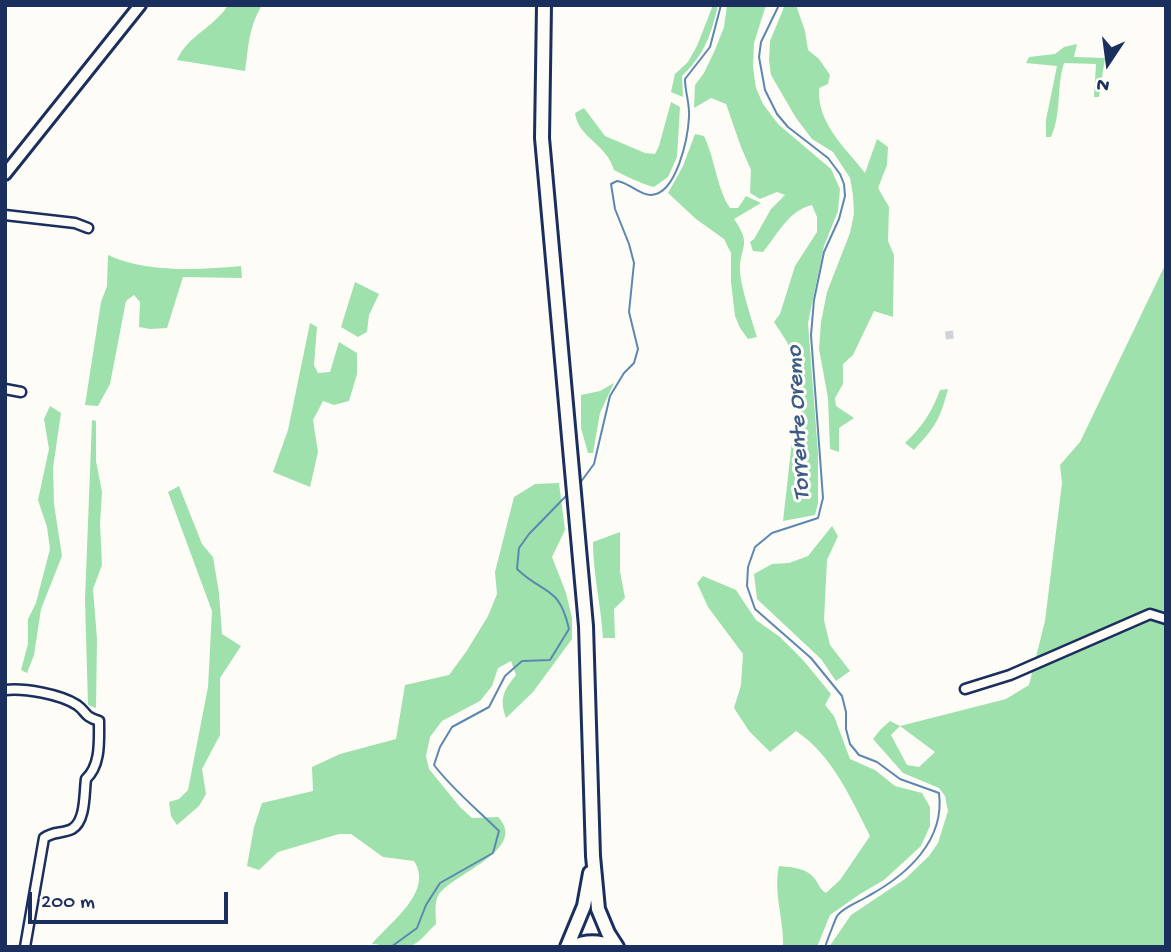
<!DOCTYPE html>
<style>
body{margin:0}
#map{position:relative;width:1171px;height:952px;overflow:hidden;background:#fdfcf7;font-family:"Gochi Hand",sans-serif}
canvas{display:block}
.frame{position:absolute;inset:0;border:7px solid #1b2f5e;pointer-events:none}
.north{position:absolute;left:1073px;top:28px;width:70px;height:70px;-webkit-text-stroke:5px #fdfcf7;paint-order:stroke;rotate:193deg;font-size:19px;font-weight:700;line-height:28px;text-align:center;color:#1b2f5e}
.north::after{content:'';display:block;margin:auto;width:24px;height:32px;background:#1b2f5e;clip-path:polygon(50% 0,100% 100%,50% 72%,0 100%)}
.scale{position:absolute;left:28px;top:892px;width:200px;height:32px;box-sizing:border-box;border:4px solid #1b2f5e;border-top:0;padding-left:9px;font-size:21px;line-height:24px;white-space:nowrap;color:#1b2f5e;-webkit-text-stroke:5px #fdfcf7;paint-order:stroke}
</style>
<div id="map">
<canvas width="1171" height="952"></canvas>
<div class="frame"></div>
<div class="north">N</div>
<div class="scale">200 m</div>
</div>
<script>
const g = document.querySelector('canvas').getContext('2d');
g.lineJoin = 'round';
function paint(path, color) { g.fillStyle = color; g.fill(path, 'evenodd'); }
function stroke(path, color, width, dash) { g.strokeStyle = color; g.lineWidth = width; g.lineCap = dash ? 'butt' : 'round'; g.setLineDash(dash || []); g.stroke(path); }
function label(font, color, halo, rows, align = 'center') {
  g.font = font + ' "Gochi Hand",sans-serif'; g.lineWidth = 6; g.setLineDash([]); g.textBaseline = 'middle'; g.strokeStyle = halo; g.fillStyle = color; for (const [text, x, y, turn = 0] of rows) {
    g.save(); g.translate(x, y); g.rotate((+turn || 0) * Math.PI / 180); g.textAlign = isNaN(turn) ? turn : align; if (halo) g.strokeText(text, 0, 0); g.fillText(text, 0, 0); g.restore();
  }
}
const green = new Path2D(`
 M 228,5 L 262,5 C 248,29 249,45 245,71 L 177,60 C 188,35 215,27 228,5 Z
 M 713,5 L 718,5 C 711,35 705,54 682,76 L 683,97 L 671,92 L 675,74 L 688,62 L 697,46 Z
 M 727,5 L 766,5 L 754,43 L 753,67 L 756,88 L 763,104 L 778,124 L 831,169 L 840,189 L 838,211 L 824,246 L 808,323 L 818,453 L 818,503 L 815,515 L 783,521 L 792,441 L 802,416 L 794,387 L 798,370 L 787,342 L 774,322 L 780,314 L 795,266 L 817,232 L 817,217 L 812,205 C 789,210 777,235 763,252 L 753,251 L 750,242 L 754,239 L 771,209 L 785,195 L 777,192 L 760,199 L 750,193 L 751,170 L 741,147 L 726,104 L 711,98 L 694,108 L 695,85 L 704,73 L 715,50 L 724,27 Z
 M 785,5 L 796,5 L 805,31 L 808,50 L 819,59 L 830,75 L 828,84 L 819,88 C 817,124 845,147 865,173 L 877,139 L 888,147 L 887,165 L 878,188 L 889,207 L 888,241 L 894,255 L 893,317 L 874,311 L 853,355 L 843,364 L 843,384 L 835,398 L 836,406 L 854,418 L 839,428 L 839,452 L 830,449 L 828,398 L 819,349 L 821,322 L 827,292 L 850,233 L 854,214 L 853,195 L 850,178 L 833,152 L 812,139 L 796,118 L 771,75 L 769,60 L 770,41 Z
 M 1077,44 L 1074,57 L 1105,58 L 1099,97 L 1094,97 L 1096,64 L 1064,63 C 1056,89 1062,112 1051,137 L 1046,137 L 1046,120 L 1057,66 L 1026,63 L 1029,57 L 1055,54 L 1064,47 Z
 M 671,102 L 680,107 L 677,157 L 668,177 L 654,187 C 644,185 623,175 614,170 C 606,143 578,138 575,113 L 584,108 L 605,136 L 645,153 L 655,154 L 659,146 Z
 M 695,134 L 704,136 C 715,159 717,189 730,208 L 738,208 L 746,196 L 761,203 L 734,219 C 753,246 739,246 740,272 C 741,287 752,321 757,337 L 748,339 L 740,328 L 735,316 L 731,282 L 731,253 L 724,239 L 696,219 L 668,193 L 683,166 Z
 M 108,255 C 146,273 200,270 241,266 L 242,278 L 183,277 L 167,328 L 150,329 L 139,327 L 140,302 L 134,295 L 126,301 L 110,384 L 98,406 L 85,405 L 101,302 L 107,286 Z
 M 1166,263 L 1166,947 L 829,947 L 851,915 L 905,879 L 929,856 L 938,843 L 948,811 L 945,796 L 939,788 L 903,773 L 873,739 L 881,729 L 890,721 L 900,726 L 1006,699 L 1029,685 L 1045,621 L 1062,483 L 1060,465 L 1080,442 ZM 900,726 L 935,752 L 919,767 L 907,765 L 891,735 Z
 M 355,282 L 379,294 L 369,315 L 367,332 L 358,337 L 341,327 Z
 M 310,323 L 317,327 L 314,365 L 318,373 L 330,372 L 339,342 L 357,353 L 357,374 L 349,401 L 334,405 L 323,401 L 313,420 L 318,452 L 310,487 L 273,472 L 288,430 Z
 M 614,383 L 600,413 L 593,453 L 588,453 L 581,428 L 581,395 L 600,391 Z
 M 948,389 C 940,420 935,427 914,450 L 905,443 C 922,427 932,412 940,390 Z
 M 50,406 L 61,413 L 53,468 L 54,504 L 62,556 L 41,609 L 34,655 L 27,673 L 21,670 L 28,644 L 28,619 L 36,603 L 50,549 L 47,527 L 38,500 L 49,449 L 44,419 Z
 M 92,420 L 96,421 L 96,461 L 102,492 L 100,524 L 102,565 L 93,589 L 97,639 L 96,708 L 88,705 L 85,600 Z
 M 559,483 L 565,530 L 552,557 L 566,593 L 572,618 L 572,639 L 533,692 L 506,718 C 499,698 504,690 516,675 L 511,661 L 498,668 L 492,686 L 480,701 L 442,721 L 430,737 L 426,756 L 429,769 L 460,807 L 472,818 L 498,817 C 530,850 449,875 438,896 C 434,904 436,915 436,924 C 417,942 418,949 389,947 C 383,946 378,944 372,944 C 390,922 434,892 414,861 L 383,857 L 351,834 L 339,834 L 278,852 L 259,870 L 247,866 L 254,827 L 262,803 L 313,791 L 312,767 L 340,754 L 396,739 L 405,685 L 449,675 L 466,652 L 488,616 L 497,594 L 495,572 L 514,497 L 535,484 Z
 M 179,486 L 202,544 L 213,557 L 219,593 L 222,634 L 241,646 L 220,678 L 220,735 L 202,769 L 206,794 L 199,806 L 177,825 L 171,816 L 169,802 L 179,799 L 188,790 L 208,687 L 212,611 L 168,492 Z
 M 832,526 L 838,536 L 827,560 L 824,620 L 830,645 L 850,671 L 836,681 L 821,659 L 757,599 L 754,574 L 772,564 L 789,563 L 808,556 Z
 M 620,532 L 620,571 L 625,598 L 614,609 L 615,638 L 603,638 C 601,606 593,573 593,542 Z
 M 703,576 L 736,590 L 756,620 L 780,637 L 803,660 L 831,694 L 825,705 L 834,716 L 850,759 L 875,770 L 895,786 L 922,793 L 930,807 L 930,826 L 921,846 L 884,880 L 860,894 L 830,915 L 817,947 L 783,947 C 784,920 773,892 779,866 C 792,867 807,868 815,879 C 819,885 820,889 826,893 L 840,880 L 870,836 C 851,798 832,755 796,731 L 770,752 L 749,731 L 734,708 L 741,685 L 743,654 L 708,607 L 697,583 Z`);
const stream = new Path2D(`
 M 779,5 L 761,42 L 759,57 L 765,90 L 777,114 L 788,127 L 828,158 L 840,174 L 844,184 L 845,196 L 839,219 L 824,252 L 814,300 L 811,335 L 823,498 L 818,518 L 772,533 L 755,547 L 748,567 L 747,586 L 755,609 L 811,658 L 842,696 L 846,712 L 846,729 L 850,744 L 859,755 L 877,762 L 900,779 L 939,793 C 945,840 908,874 870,895 C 861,901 843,907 837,916 C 835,920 827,941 825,947
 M 580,483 L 594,464 L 610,396 L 624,373 L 634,363 L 638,349 L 629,312 L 634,263 L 629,244 L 615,209 L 611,184 L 617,181 C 630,183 641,196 651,195 C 677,194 688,137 689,117 C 690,104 685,92 685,79 L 710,47 L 721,5
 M 391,947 L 417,928 L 426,905 L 440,883 L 493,853 L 499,831 C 477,809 453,790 434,765 L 440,747 L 452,727 L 489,707 L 505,676 L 522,661 L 550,660 L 569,629 C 559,585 544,595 517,569 L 519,548 L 529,534 L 568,494`);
const streetTunnel = new Path2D(`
 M 949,331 L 950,340`);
const street = new Path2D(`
 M 5,215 L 75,223 L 88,228
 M 5,389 L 21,392
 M 965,689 L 1010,675 L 1150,614 L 1166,619
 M 5,690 C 25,688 60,694 77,705 C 87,712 83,716 99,721 C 99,741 101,765 86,779 C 84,793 86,821 72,829 C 62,834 53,831 44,838 L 25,947`);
const secondary = new Path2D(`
 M 5,174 L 140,5`);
const primary = new Path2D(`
 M 544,5 L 542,138 L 586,626 L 593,856 L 598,909 L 608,933 L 617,947
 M 567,947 L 584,906 L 590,873
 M 572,947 C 585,941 598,940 612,947`);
const waterNames = [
 ["Torrente Oremo",800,423,-93]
];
paint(green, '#9ee1ac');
stroke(stream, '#5d87b1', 2);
stroke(streetTunnel, '#d0d3d8', 8, [8, 4]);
stroke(street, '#1b2f5e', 13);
stroke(secondary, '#1b2f5e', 16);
stroke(primary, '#1b2f5e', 18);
stroke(street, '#fdfcf7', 8);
stroke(secondary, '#fdfcf7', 10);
stroke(primary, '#fdfcf7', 12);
label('italic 24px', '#3c5b87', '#fdfcf7', waterNames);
</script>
